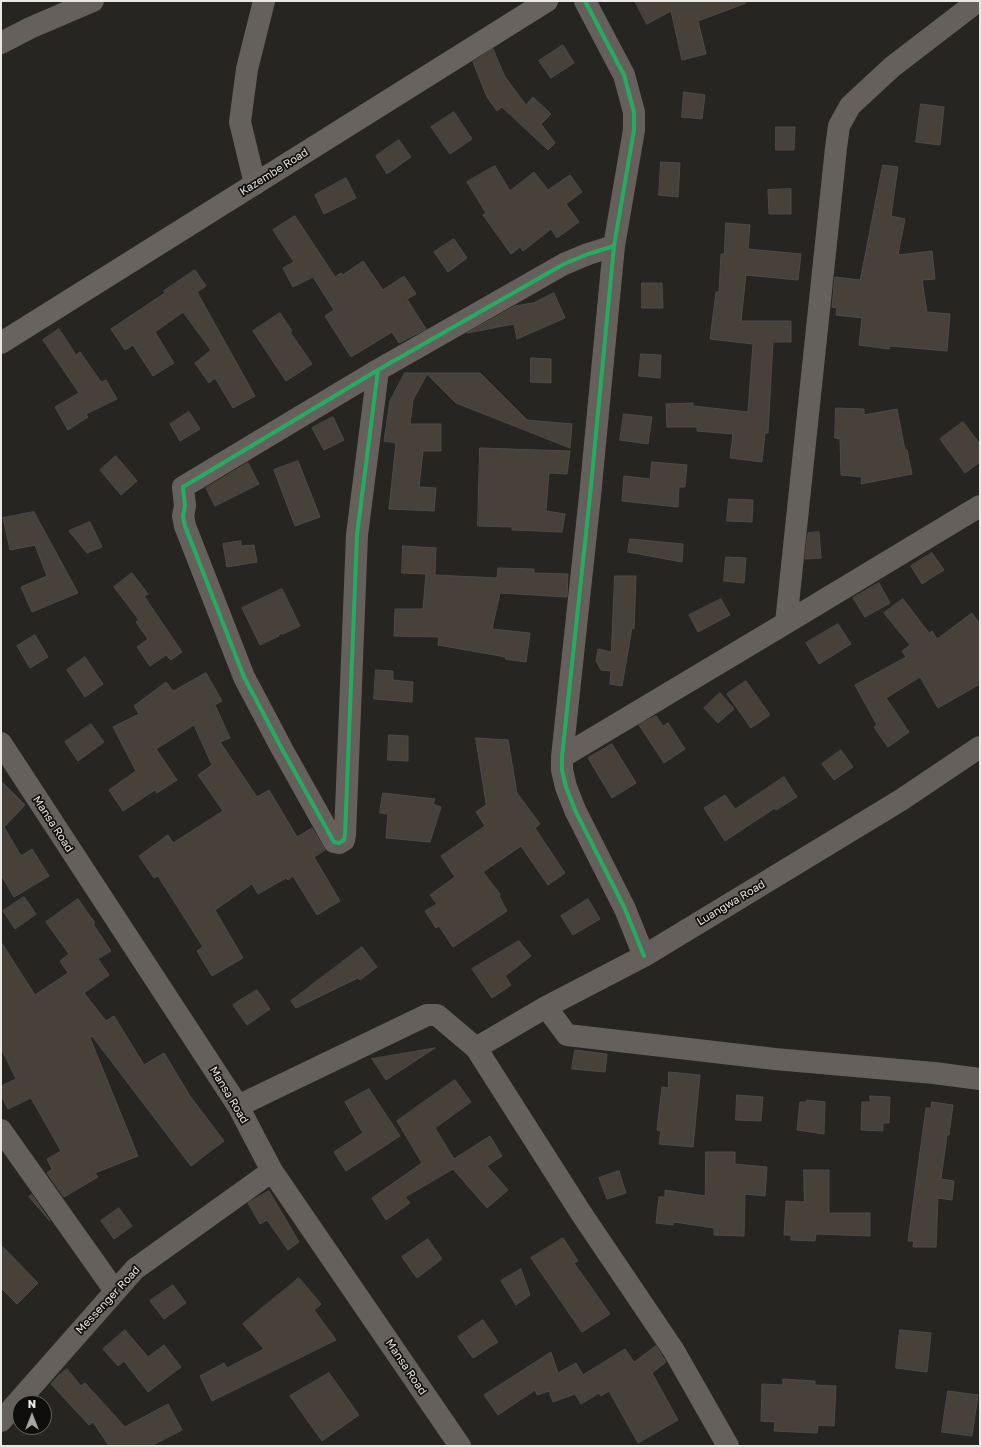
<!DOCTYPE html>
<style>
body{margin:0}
#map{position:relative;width:981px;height:1447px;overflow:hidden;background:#272522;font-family:"Golos Text",sans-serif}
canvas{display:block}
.frame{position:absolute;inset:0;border:2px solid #eae8e5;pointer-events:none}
.north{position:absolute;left:12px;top:1395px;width:40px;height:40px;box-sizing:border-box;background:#100e0d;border:1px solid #676563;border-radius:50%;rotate:0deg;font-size:11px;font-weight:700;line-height:16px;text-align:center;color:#eae8e5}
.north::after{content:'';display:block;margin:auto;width:14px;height:18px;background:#a6a4a1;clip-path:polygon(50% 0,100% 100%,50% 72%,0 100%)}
</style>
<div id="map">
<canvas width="981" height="1447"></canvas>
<div class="frame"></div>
<div class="north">N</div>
</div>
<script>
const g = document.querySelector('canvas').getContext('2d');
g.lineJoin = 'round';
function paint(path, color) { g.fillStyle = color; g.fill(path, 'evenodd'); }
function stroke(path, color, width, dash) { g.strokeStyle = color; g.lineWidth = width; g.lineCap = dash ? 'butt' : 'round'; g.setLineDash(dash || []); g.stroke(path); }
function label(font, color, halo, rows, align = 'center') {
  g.font = font + ' "Golos Text",sans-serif'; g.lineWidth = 3.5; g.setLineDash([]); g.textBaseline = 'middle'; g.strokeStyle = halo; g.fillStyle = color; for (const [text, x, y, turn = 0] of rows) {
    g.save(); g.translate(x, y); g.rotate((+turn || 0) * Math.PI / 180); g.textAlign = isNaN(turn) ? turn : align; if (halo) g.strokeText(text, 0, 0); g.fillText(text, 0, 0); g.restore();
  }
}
const building = new Path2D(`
 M 635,1 L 746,1 L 746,3 L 698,21 L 706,54 L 682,60 L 671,11 L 647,24 Z
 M 563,45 L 574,63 L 551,78 L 539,61 Z
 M 493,49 L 505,77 L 526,105 L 533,97 L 551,114 L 541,124 L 555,143 L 548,150 L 502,107 L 497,111 L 487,97 L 473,62 Z
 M 684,92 L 705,95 L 702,119 L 682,117 Z
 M 921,104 L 944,107 L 940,145 L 916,142 Z
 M 454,112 L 472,139 L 450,154 L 431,127 Z
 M 776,127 L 795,127 L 794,150 L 776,150 Z
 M 399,140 L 411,157 L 387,174 L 376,156 Z
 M 661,162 L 680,163 L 678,197 L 659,195 Z
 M 883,165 L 898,167 L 891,216 L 905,219 L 898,255 L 932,251 L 935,279 L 922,280 L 927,312 L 950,314 L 947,351 L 890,346 L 889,349 L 859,345 L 862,318 L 836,315 L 837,308 L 832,307 L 835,277 L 860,280 Z
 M 495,166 L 510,191 L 534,172 L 548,190 L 570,175 L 582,192 L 566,204 L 579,222 L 557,238 L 551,229 L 523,251 L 520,247 L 511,254 L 483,215 L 486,213 L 467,182 Z
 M 346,178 L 356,198 L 324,214 L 315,195 Z
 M 791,189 L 791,214 L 769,214 L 768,190 Z
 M 295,216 L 335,277 L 341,273 L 343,275 L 363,261 L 383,290 L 404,276 L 416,294 L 407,299 L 426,329 L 399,343 L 392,332 L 351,357 L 325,316 L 334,310 L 313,277 L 293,287 L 283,268 L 294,262 L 273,230 Z
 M 726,223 L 750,225 L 748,249 L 801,254 L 798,280 L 746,275 L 741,321 L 791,321 L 791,342 L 773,342 L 768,433 L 765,433 L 762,462 L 730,458 L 733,434 L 697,431 L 697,427 L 667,427 L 666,404 L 693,403 L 693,406 L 748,412 L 753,344 L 710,339 L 716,292 L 719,292 L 721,254 L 724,254 Z
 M 454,239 L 467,258 L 448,272 L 434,252 Z
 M 195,270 L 206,286 L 197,292 L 255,396 L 233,408 L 215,378 L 209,383 L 195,363 L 211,350 L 183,312 L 155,332 L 174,363 L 153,376 L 133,345 L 125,350 L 111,329 L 165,293 L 164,291 Z
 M 642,283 L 662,283 L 663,308 L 642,308 Z
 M 554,293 L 565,318 L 517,339 L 514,324 L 467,333 L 515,306 L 533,303 Z
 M 280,313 L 292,331 L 290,332 L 312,364 L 286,381 L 253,331 Z
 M 59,329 L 76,355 L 80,352 L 101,382 L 106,380 L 117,399 L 86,414 L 88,417 L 68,430 L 55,407 L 79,393 L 43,340 Z
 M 641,354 L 661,355 L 660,378 L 639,376 Z
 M 531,358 L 551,359 L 551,383 L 531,382 Z
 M 405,373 L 480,373 L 527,420 L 572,424 L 570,448 L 456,403 L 427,374 L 413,400 L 410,424 L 441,424 L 441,451 L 423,451 L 419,487 L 436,488 L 434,511 L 389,509 L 396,443 L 384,441 L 390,401 Z
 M 836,408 L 864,409 L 864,415 L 897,409 L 905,450 L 907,450 L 912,474 L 861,484 L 862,477 L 841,475 L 840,439 L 835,438 Z
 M 189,412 L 200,429 L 180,441 L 170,424 Z
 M 624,414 L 652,417 L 648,444 L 620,440 Z
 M 333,417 L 344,440 L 324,450 L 312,428 Z
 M 963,422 L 980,444 L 980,462 L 965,473 L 940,439 Z
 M 480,448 L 570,451 L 567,474 L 549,473 L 546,511 L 565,514 L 562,532 L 512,530 L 512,527 L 478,526 Z
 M 116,456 L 137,481 L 121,495 L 100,470 Z
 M 298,461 L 320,517 L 295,526 L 274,470 Z
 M 652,462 L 687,465 L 685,487 L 679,487 L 678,507 L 622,501 L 624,476 L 650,479 Z
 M 248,463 L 259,484 L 215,506 L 206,488 Z
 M 729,499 L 753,500 L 752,522 L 727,521 Z
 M 34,512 L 78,593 L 32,612 L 21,587 L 47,576 L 35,545 L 10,550 L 3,518 Z
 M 90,522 L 102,547 L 87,553 L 69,531 Z
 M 819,532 L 821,558 L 805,559 L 808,533 Z
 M 630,539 L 683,544 L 682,562 L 628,552 Z
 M 241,541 L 241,546 L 254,545 L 257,562 L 227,567 L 223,544 Z
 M 403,546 L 436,548 L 435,575 L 497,578 L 498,568 L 534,569 L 534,573 L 568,574 L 567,597 L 500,593 L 492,629 L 530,633 L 526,662 L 505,659 L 506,657 L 438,645 L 439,637 L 394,636 L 395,609 L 423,609 L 426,574 L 402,573 Z
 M 932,553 L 944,570 L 922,584 L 911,566 Z
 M 726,557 L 746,558 L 744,583 L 724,581 Z
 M 132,573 L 148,594 L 144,596 L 182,652 L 171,660 L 166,655 L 150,666 L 137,647 L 148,639 L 136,622 L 139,620 L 114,587 Z
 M 615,576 L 636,576 L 634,629 L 632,628 L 622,686 L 610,684 L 611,671 L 601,670 L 596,661 L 598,649 L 611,652 Z
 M 879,583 L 890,603 L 865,617 L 853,598 Z
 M 282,589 L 300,626 L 283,634 L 279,634 L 279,636 L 260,645 L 242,608 Z
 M 721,599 L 730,615 L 698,632 L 689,615 Z
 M 903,599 L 929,633 L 932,631 L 937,639 L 972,613 L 980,624 L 980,684 L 938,708 L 920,677 L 886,698 L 909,732 L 888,747 L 874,727 L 877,725 L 855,685 L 906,657 L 902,651 L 910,645 L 884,613 Z
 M 838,624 L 851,644 L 819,664 L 806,643 Z
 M 35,635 L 48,657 L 30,668 L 17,646 Z
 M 85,657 L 103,684 L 85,697 L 67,670 Z
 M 376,670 L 393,671 L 393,680 L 413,682 L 412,702 L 374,699 Z
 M 206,673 L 222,701 L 215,705 L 230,738 L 220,742 L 257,797 L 269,790 L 297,837 L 312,828 L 325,850 L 314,857 L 340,901 L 317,915 L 293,876 L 288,880 L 286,878 L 258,894 L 252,884 L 215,910 L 243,958 L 212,976 L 197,951 L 203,947 L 158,876 L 154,878 L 139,856 L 168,835 L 173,843 L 223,811 L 198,775 L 212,765 L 194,725 L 156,749 L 177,780 L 157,793 L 155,790 L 123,811 L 109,790 L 136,771 L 113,727 L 139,714 L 134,706 L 166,682 L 173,691 Z
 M 746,681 L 770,715 L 751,728 L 727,694 Z
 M 720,693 L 734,709 L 718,723 L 704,708 Z
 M 656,716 L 663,726 L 668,723 L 685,749 L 664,763 L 639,725 Z
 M 91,724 L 104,742 L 78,761 L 65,742 Z
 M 389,735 L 408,736 L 408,761 L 388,760 Z
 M 476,738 L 508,740 L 517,793 L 540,824 L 535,828 L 565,873 L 548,885 L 521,846 L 483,872 L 500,894 L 499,896 L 507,911 L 453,947 L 439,926 L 436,928 L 425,911 L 437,904 L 430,895 L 455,877 L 441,856 L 485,826 L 476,812 L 486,805 Z
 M 612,744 L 636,783 L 612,798 L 588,758 Z
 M 841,750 L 853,767 L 834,780 L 822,764 Z
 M 784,777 L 797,797 L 776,810 L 775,808 L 725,841 L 704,808 L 725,795 L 735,809 Z
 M 1,781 L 25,805 L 4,827 L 21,856 L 32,849 L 49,876 L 14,897 L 1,875 Z
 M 383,793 L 435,799 L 433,804 L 441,807 L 430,842 L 386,838 L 388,814 L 380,813 Z
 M 24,897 L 36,914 L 15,929 L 3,911 Z
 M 78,899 L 95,923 L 93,924 L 111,951 L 98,959 L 109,975 L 84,993 L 106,1021 L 114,1016 L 144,1065 L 164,1053 L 190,1096 L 224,1141 L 191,1166 L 92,1036 L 90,1038 L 138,1156 L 95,1173 L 98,1177 L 64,1197 L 47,1173 L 52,1169 L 47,1159 L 61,1151 L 31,1098 L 8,1109 L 1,1095 L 1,1086 L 16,1079 L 1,1048 L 1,942 L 35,995 L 68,973 L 60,961 L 69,954 L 46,922 Z
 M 588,899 L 600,919 L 573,935 L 561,916 Z
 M 519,941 L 531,956 L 505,976 L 511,985 L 492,998 L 472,969 Z
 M 362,947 L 377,967 L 360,980 L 358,978 L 296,1008 L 291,1001 Z
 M 257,990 L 270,1009 L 247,1025 L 233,1005 Z
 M 435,1048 L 386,1080 L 372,1059 Z
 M 575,1050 L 607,1054 L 605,1072 L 572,1069 Z
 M 669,1072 L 700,1075 L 693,1147 L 659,1144 L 661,1131 L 657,1130 L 662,1087 L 668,1088 Z
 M 455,1080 L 471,1102 L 435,1128 L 454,1159 L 490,1136 L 502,1156 L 487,1166 L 508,1190 L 487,1208 L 453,1169 L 405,1197 L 410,1203 L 386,1220 L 372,1198 L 422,1163 L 397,1121 Z
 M 369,1089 L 400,1136 L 346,1171 L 334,1152 L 363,1133 L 345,1102 Z
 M 737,1095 L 763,1097 L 761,1121 L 736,1120 Z
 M 870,1096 L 890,1097 L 889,1123 L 883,1123 L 883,1131 L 861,1130 L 862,1102 L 870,1102 Z
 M 807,1100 L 825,1102 L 824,1134 L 797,1130 L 800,1102 L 807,1102 Z
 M 932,1102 L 953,1105 L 949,1135 L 947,1135 L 941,1179 L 954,1181 L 952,1200 L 938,1198 L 936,1247 L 913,1247 L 914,1241 L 908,1241 L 926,1108 L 931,1108 Z
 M 706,1152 L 735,1152 L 735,1164 L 767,1167 L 765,1196 L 745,1194 L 744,1236 L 714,1235 L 714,1228 L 674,1222 L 673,1225 L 656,1223 L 659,1197 L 665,1197 L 665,1190 L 705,1196 Z
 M 804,1170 L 829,1170 L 829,1213 L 870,1213 L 870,1236 L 816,1234 L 815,1241 L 791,1240 L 791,1235 L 784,1235 L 786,1201 L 804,1202 Z
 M 619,1171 L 626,1193 L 607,1199 L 599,1178 Z
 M 269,1191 L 299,1242 L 288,1250 L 267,1220 L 260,1224 L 248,1203 Z
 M 32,1195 L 50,1221 L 29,1197 Z
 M 119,1208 L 132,1226 L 114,1239 L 101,1221 Z
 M 563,1238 L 578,1261 L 574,1263 L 610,1314 L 582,1332 L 531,1258 Z
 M 428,1239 L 442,1259 L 417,1278 L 402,1257 Z
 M 1,1245 L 38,1283 L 17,1304 L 1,1288 Z
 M 521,1269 L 530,1295 L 516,1305 L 501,1281 Z
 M 299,1278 L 321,1304 L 314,1310 L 336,1340 L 212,1401 L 200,1376 L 224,1363 L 227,1368 L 264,1349 L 243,1324 Z
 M 173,1285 L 186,1303 L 164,1319 L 150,1301 Z
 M 483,1320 L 498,1342 L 473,1358 L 458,1337 Z
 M 125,1330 L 148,1357 L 164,1345 L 181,1367 L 148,1392 L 124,1361 L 118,1366 L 103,1349 Z
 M 900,1330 L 931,1333 L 927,1372 L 896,1368 Z
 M 656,1346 L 666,1362 L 652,1373 L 678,1420 L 638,1443 L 609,1391 L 601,1396 L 599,1393 L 581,1404 L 575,1394 L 553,1402 L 549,1391 L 537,1395 L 535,1390 L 498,1415 L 484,1395 L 551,1352 L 558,1373 L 576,1363 L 583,1375 L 625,1349 L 634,1362 Z
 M 67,1369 L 81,1386 L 85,1383 L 125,1427 L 168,1404 L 182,1430 L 151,1446 L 109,1446 L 93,1422 L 89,1425 L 51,1384 L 58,1376 Z
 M 329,1373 L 359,1415 L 322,1441 L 290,1396 Z
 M 783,1379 L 815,1381 L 815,1385 L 836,1386 L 834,1426 L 818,1425 L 817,1433 L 774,1431 L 775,1422 L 761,1421 L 762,1384 L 783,1385 Z
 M 948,1391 L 978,1395 L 972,1436 L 942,1432 Z`);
const street = new Path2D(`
 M 585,1 L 624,75 L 634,112 L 634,130 L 614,246 L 590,496 L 562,757 L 562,770 L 566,787 L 575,810 L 625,909 L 644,956
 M 1,43 L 30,28 L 93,1
 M 255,184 L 240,122 L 247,69 L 264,1
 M 378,370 L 183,487 L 185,506 L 183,516 L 185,526 L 244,677 L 282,749 L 334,842 L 339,843 L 344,840 L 345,835 L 357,535 L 378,370 L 564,264 L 588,254 L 614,246
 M 786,623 L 836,148 L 839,126 L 850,106 L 892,67 L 978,1
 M 1,743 L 238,1106 L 272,1171 L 460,1446
 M 562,757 L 786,623 L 980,506
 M 546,1007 L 567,1035 L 775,1059 L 934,1073 L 980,1079
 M 476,1048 L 546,1007 L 644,956 L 901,800 L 980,747
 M 238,1106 L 427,1015 L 437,1015 L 476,1048 L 581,1213 L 674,1351 L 728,1446
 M 1,1130 L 115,1291
 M 1,1421 L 135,1269 L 272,1171`);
const secondary = new Path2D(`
 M 1,343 L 547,1`);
const cycleway = new Path2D(`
 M 585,1 L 624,75 L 634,112 L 634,130 L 614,246 L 590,496 L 562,757 L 562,770 L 566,787 L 575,810 L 625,909 L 644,956
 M 378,370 L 183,487 L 185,506 L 183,516 L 185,526 L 244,677 L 282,749 L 334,842 L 339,843 L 344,840 L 345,835 L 357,535 L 378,370 L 564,264 L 588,254 L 614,246`);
const streetNames = [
 ["Kazembe Road",274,172,-32],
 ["Mansa Road",53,824,57],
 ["Luangwa Road",731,903,-31],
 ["Mansa Road",229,1095,59],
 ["Messenger Road",108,1300,-47],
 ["Mansa Road",406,1367,56]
];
paint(building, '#484139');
stroke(building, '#4c4b49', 1);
stroke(street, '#65605c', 22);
stroke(secondary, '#68635e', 22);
stroke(cycleway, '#26ab63', 4);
label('11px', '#eae8e5', '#100e0d', streetNames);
</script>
